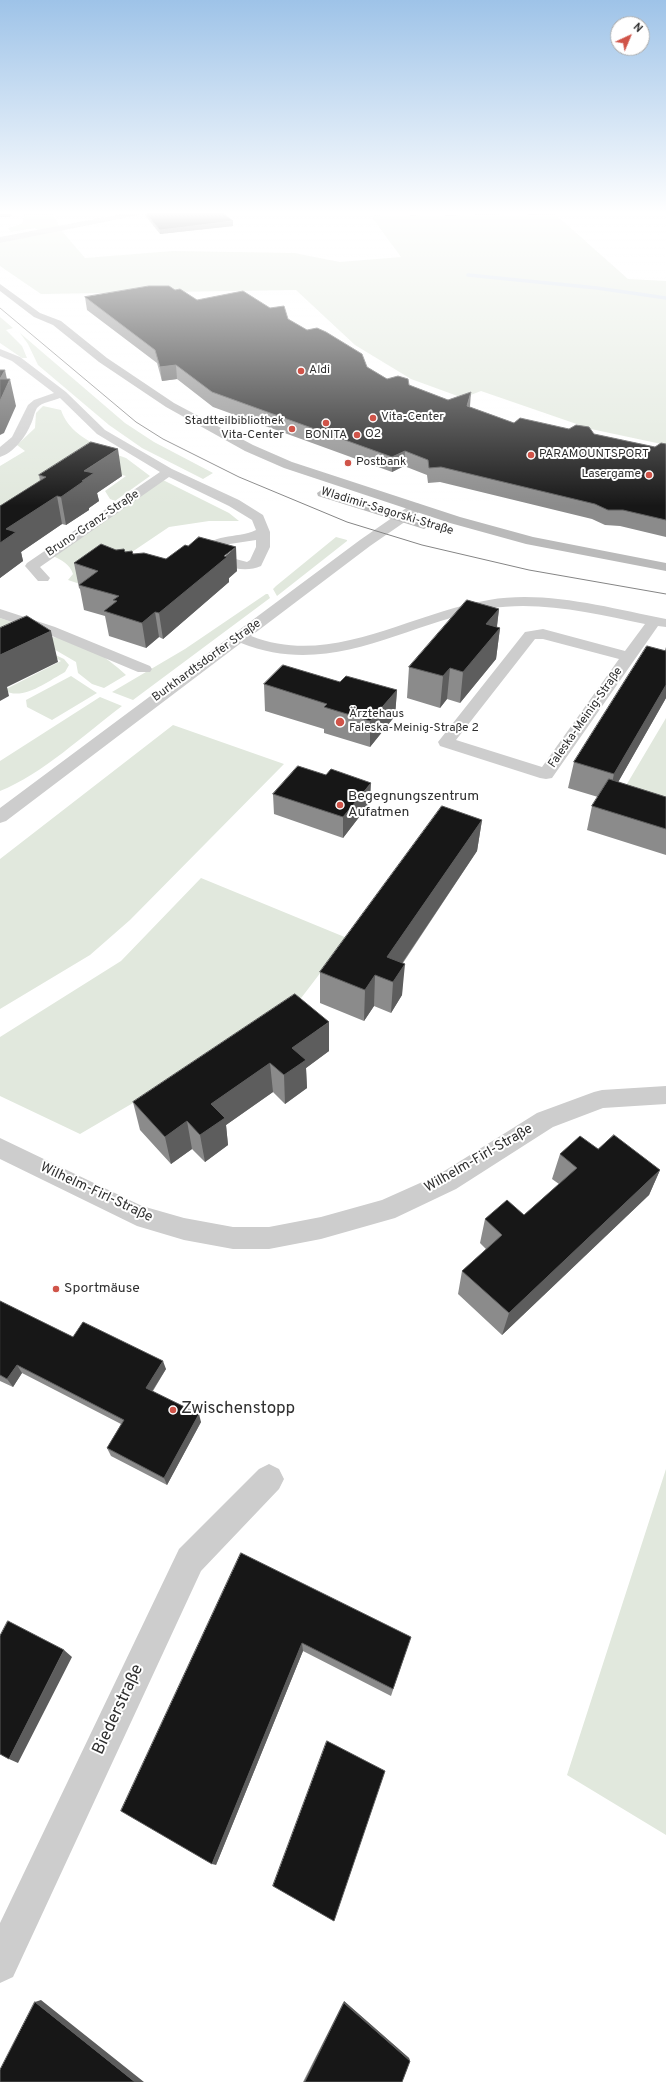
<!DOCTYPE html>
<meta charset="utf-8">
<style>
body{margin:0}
#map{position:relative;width:666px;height:2082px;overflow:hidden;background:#fff;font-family:Overpass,sans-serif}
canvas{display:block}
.north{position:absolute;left:610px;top:16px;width:40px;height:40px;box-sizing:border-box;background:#fff;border:1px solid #acacac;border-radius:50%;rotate:44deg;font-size:11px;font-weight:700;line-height:16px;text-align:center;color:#303030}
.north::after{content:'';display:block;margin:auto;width:14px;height:18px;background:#d05449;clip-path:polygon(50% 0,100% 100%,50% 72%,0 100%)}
</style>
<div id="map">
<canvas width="666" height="2082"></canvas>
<div class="north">N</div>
</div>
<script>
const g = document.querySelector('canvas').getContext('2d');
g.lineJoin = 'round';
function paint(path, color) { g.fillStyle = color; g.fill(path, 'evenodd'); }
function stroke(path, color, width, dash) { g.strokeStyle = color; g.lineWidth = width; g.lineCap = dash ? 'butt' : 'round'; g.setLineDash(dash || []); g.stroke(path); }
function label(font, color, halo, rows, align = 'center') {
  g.font = font + ' Overpass,sans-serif'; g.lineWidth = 4; g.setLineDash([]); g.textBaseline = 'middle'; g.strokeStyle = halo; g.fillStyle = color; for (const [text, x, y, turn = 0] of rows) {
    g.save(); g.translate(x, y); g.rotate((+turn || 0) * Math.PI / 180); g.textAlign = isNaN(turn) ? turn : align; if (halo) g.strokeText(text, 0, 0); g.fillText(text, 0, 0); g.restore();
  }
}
const green = new Path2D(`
 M 25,214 L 53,214 L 61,230 L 85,258 L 173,251 L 294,253 L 340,262 L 401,257 L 371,216 L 555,214 L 628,279 L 666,281 L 666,445 L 591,429 L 481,391 L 463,398 L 411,379 L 355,345 L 296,290 L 41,294 L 0,266 L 0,243 L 42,234 L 35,228 L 11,232 L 8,228 L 22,224 Z
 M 0,317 L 13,328 L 6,330 L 22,346 L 27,358 L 22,358 L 0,343 Z
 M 20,333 L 125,423 L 154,442 L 213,473 L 203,479 L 142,448 L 109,425 L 38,365 L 28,344 Z
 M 43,406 L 61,410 C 68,431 86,439 104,450 L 0,513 L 0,466 L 25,451 L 17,445 L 35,428 L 36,413 Z
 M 109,452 L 126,458 L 150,476 L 115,501 L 110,499 L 105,491 L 126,476 L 94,468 Z
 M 163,480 L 229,513 L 239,521 L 209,521 L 169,527 L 83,585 L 68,580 L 73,574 C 70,564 61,560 53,556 Z
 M 336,537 L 347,540 L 347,541 L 277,596 L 273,589 L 276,586 Z
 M 266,594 L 268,594 L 270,598 L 133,700 L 112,692 L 185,649 Z
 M 0,618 L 40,631 L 34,645 L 64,659 L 69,665 L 65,672 C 48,681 22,702 4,690 L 61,661 L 34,645 L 0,661 Z
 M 47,637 C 76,636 106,656 126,675 L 104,688 L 92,684 L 78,673 L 76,662 L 52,648 Z
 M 71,676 L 97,693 L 52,720 L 27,707 L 26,700 Z
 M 100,697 L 122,706 C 86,733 41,775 0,791 L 0,761 Z
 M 666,718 L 666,808 L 621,794 Z
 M 173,725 L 284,764 L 130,920 L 90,955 L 0,1009 L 0,859 Z
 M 201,878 L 347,938 L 292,1010 L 80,1134 L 0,1096 L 0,1037 L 121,961 Z
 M 666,1469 L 666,1835 L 567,1775 Z`);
const stream = new Path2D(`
 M 468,275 L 597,288 L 666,298`);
const street = new Path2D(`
 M 121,214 L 144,214 L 0,243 L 0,237 Z
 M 0,349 L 20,357 L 66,392 L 105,430 L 172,469 L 239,500 L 263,515 L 270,532 L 270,547 L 261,566 C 243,574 223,565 205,560 L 199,554 C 212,531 235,540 256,530 L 252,520 L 229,506 L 169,477 L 40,567 L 50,578 L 48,581 L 38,581 L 25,566 L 27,563 L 160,472 L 97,434 L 60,398 C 53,401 42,402 37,408 C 34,413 33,421 30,426 C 25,438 13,453 0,457 L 0,447 L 12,437 L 28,405 L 34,400 L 54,393 L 12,361 L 0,356 ZM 256,540 L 256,547 L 250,560 L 247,562 L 213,553 L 223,545 Z
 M 417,503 L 424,507 L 422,510 L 370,546 L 251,636 C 332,668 409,613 489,600 C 546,590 609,608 666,619 L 666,627 L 658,626 L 552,778 L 546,779 L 540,778 L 440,746 L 438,742 L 525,632 L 543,629 L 625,651 L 645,624 C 595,614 539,600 488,609 C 403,624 331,679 241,643 L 6,821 L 0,823 L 0,808 L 360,540 L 412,504 ZM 535,639 L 543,639 L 619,659 L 542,767 L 456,740 Z
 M 0,609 L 55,627 L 150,666 L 152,669 L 150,672 L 138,672 L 45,633 L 0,618 Z
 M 666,1086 L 666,1104 L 603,1108 L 553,1127 L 456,1189 L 395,1218 L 321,1239 L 269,1249 L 233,1249 L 184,1240 L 137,1226 L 0,1159 L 0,1138 L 142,1206 L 184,1218 L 233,1227 L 269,1227 L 321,1217 L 382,1200 L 438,1175 L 537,1113 L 594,1092 L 602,1090 Z
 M 269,1464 L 279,1469 L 284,1479 L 279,1489 L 201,1571 L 13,1977 L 0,1983 L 0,1923 L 179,1549 L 259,1469 Z`);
const secondary = new Path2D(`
 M 0,284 L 40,313 L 61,321 L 107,358 L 174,403 L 253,445 L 292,462 L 460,517 L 533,537 L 666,563 L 666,571 L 526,544 L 450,523 L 284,468 L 245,451 L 166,407 L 99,362 L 53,325 L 34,317 L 0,291 Z
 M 323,489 L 429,522 L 431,525 L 424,529 L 318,496 L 317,493 Z`);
const tram = new Path2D(`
 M 0,308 L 136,422 L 163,439 L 239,477 L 347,522 L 422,545 L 529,570 L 666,594`);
const wall = new Path2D(`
 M 0,214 L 12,214 L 10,217 L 0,217 Z
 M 144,214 L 224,214 L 233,226 L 160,234 Z
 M 175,290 L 197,300 L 288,319 L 387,379 L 409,385 L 448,400 L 470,406 L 470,407 L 514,423 L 594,434 L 655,447 L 666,444 L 666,537 L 620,526 L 605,525 L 592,519 L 440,482 L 428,483 L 427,475 L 404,466 L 392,472 L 213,407 L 177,379 L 162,381 L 157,363 L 87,310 L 85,297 Z
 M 39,475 L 122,476 L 97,493 L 99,501 L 89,508 L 89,510 L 66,525 L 62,524 L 21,552 L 23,561 L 0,578 L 0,506 L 40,481 Z
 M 125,552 L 133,554 L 166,559 L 237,571 L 229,578 L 229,582 L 163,639 L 159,637 L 146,648 L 109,636 L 105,616 L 84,610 L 80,589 L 79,588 L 74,563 Z
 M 499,609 L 497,627 L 500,628 L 496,659 L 460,703 L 447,699 L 440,708 L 407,698 L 409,667 Z
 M 666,647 L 666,698 L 618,782 L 666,797 L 666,855 L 587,830 L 592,806 L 598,797 L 568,788 L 574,762 L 665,650 Z
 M 340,682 L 397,690 L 395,716 L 370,747 L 324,733 L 324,729 L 265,711 L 264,684 Z
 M 326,775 L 370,803 L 343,838 L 274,814 L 273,794 Z
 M 482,820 L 477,851 L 403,963 L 402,995 L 391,1013 L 374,1006 L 364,1021 L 320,1003 L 320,972 Z
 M 295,994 L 329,1051 L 306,1068 L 307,1088 L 285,1104 L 273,1092 L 226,1125 L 228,1145 L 205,1162 L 192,1149 L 171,1164 L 140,1130 L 133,1102 Z
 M 598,1149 L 660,1170 L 649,1195 L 502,1335 L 458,1294 L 462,1271 L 486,1249 L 480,1243 L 485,1219 L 524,1215 L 559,1184 L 552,1179 L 560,1154 Z
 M 0,1301 L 73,1337 L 166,1369 L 153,1391 L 201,1422 L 167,1485 L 111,1456 L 107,1448 L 121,1424 L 22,1373 L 13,1387 L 0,1381 Z
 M 241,1553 L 408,1645 L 391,1696 L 303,1651 L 216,1865 Z
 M 344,2001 L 409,2058 L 410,2061 L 402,2082 L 303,2082 Z`);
const shadedWall = new Path2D(`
 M 233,221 L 233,226 L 160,234 L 160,230 Z
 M 176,365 L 177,379 L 162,381 L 160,367 Z
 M 5,370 L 8,384 L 10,379 L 16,406 L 4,433 L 0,435 L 0,379 Z
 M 471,392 L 470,406 L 465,420 L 467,406 Z
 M 118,449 L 122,476 L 97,493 L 99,501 L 89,508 L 89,510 L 66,525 L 61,497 L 84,471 Z
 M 405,451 L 404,466 L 392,472 L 392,457 Z
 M 57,496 L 62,524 L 21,552 L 23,561 L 0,578 L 0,543 L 6,529 Z
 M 236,547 L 237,571 L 229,578 L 229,582 L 163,639 L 159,613 Z
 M 499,609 L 496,633 L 500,628 L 496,659 L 460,703 L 463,672 L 486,624 Z
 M 155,612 L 159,637 L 146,648 L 142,623 Z
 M 51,631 L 58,662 L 7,687 L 9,696 L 0,701 L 0,655 Z
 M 450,668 L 447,699 L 440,708 L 443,676 Z
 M 666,685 L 666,698 L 608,800 L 614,774 Z
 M 397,690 L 395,716 L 370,747 L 370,721 Z
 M 371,783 L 370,803 L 343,838 L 343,817 Z
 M 482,820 L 477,851 L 390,981 L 387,957 Z
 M 405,964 L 402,995 L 391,1013 L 393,982 Z
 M 375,975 L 374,1006 L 364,1021 L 365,990 Z
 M 329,1022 L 329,1051 L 306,1068 L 307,1088 L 285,1104 L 284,1075 L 292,1048 Z
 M 270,1063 L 273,1092 L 226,1125 L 228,1145 L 205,1162 L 200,1135 L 211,1104 Z
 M 187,1121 L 192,1149 L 171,1164 L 165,1137 Z
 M 660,1170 L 649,1195 L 502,1335 L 509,1313 Z
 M 163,1361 L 166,1369 L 149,1396 L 146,1388 Z
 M 17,1365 L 22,1373 L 13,1387 L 7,1379 Z
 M 199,1414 L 201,1422 L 167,1485 L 164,1478 Z
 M 302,1643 L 303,1651 L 216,1865 L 212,1864 Z
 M 64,1650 L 72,1657 L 18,1763 L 9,1759 Z
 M 41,2000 L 144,2082 L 135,2082 L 35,2002 Z
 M 344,2001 L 409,2058 L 410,2061 L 344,2003 Z`);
const building = new Path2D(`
 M 147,214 L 224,214 L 233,221 L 160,230 Z
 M 149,286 L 169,286 L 175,290 L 180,289 L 197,300 L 243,291 L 270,308 L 284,306 L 288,319 L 307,330 L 317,328 L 326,332 L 362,354 L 367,367 L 387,379 L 398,376 L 408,379 L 409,385 L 448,400 L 471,392 L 467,406 L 514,423 L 520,418 L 569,429 L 576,425 L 589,427 L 594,434 L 655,447 L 661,443 L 666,444 L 666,520 L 623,510 L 608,510 L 595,504 L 441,467 L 429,468 L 428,460 L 405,451 L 392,457 L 212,392 L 176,365 L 160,367 L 155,350 L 85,297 Z
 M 0,370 L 5,370 L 0,379 L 10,379 L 0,401 Z
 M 91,442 L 118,449 L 84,471 L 94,473 L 82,481 L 84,481 L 61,497 L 57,496 L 6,529 L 16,532 L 0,543 L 0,506 L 46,477 L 39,475 Z
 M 199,537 L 236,547 L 224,556 L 227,557 L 159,613 L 155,612 L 142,623 L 104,611 L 117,601 L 113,600 L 119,596 L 79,585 L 98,571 L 74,563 L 101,544 L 116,550 L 124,549 L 125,552 L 132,551 L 133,554 L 144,553 L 166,559 L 185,545 L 188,546 Z
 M 467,600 L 499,609 L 486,624 L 500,628 L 463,672 L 450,668 L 443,676 L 409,667 Z
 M 27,616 L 51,631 L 0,655 L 0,628 Z
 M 647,646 L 666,651 L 666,685 L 614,774 L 574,762 Z
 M 283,665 L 340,682 L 346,676 L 397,690 L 370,721 L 324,707 L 327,704 L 264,684 Z
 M 298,766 L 326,775 L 331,769 L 371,783 L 343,817 L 273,794 Z
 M 609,779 L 666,797 L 666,829 L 592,806 Z
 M 442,806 L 482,820 L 387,957 L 405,964 L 393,982 L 375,975 L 365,990 L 320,972 Z
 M 295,994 L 329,1022 L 292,1048 L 306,1060 L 284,1075 L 270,1063 L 211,1104 L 225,1118 L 200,1135 L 187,1121 L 165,1137 L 133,1102 Z
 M 614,1135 L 660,1170 L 509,1313 L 462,1271 L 502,1235 L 485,1219 L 507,1200 L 524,1215 L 577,1168 L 560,1154 L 580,1136 L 598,1149 Z
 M 0,1301 L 73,1337 L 83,1322 L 163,1361 L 146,1388 L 199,1414 L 164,1478 L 107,1448 L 124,1420 L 17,1365 L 7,1379 L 0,1375 Z
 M 241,1553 L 411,1637 L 393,1689 L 302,1643 L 212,1864 L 121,1811 Z
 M 8,1621 L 64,1650 L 9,1759 L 0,1754 L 0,1636 Z
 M 327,1741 L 385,1771 L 334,1921 L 273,1886 Z
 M 35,2002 L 135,2082 L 0,2082 L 0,2070 Z
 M 344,2003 L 410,2061 L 402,2082 L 305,2082 Z`);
const markers = [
 [301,371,4,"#d05449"],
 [373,418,4,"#d05449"],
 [326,423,4,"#d05449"],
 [292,429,4,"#d05449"],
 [357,435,4,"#d05449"],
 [531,455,4,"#d05449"],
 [348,463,4,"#d05449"],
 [649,475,4,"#d05449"],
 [340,722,5,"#d05449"],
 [340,805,4,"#d05449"],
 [56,1289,4,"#d05449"],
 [173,1410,4,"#d05449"]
];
const farPoinames = [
 ["Aldi",309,371],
 ["Vita-Center",381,418],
 ["Stadtteilbibliothek",284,422,"right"],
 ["Vita-Center",284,436,"right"],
 ["O2",365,435],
 ["BONITA",326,436,"center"],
 ["PARAMOUNTSPORT",539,455],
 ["Postbank",356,463],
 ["Lasergame",641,475,"right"],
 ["Ärztehaus",349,715],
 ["Faleska-Meinig-Straße 2",349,729]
];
const farStreetnames = [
 ["Wladimir-Sagorski-Straße",387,512,17],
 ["Bruno-Granz-Straße",93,524,-34],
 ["Burkhardtsdorfer Straße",207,661,-36],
 ["Faleska-Meinig-Straße",586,718,-55]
];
const poiNames = [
 ["Begegnungszentrum",348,797],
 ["Aufatmen",348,813],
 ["Sportmäuse",64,1289]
];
const streetNames = [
 ["Wilhelm-Firl-Straße",479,1159,-30],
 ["Wilhelm-Firl-Straße",96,1193,25]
];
const nearPoinames = [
 ["Zwischenstopp",181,1410]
];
const nearStreetnames = [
 ["Biederstraße",119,1710,-65]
];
paint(green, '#e1e8dd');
stroke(stream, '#cfdae8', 3.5);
paint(street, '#cdcdcd');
paint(secondary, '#bababa');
stroke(tram, '#858585', 1);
paint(wall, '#8b8b8b');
paint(shadedWall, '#5d5d5d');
paint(building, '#171717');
stroke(building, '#5d5d5d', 1);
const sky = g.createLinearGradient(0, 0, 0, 506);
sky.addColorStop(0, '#9ec3e8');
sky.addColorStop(0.42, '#fff');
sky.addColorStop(1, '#ffffff00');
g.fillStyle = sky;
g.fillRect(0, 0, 666, 506);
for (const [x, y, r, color] of markers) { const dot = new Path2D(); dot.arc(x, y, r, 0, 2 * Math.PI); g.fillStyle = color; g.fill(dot); stroke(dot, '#fff', 1.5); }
label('12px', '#303030', '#fff', farPoinames, 'left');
label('12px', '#303030', '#fff', farStreetnames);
label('14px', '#303030', '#fff', poiNames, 'left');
label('14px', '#303030', '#fff', streetNames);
label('17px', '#303030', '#fff', nearPoinames, 'left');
label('17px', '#303030', '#fff', nearStreetnames);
</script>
